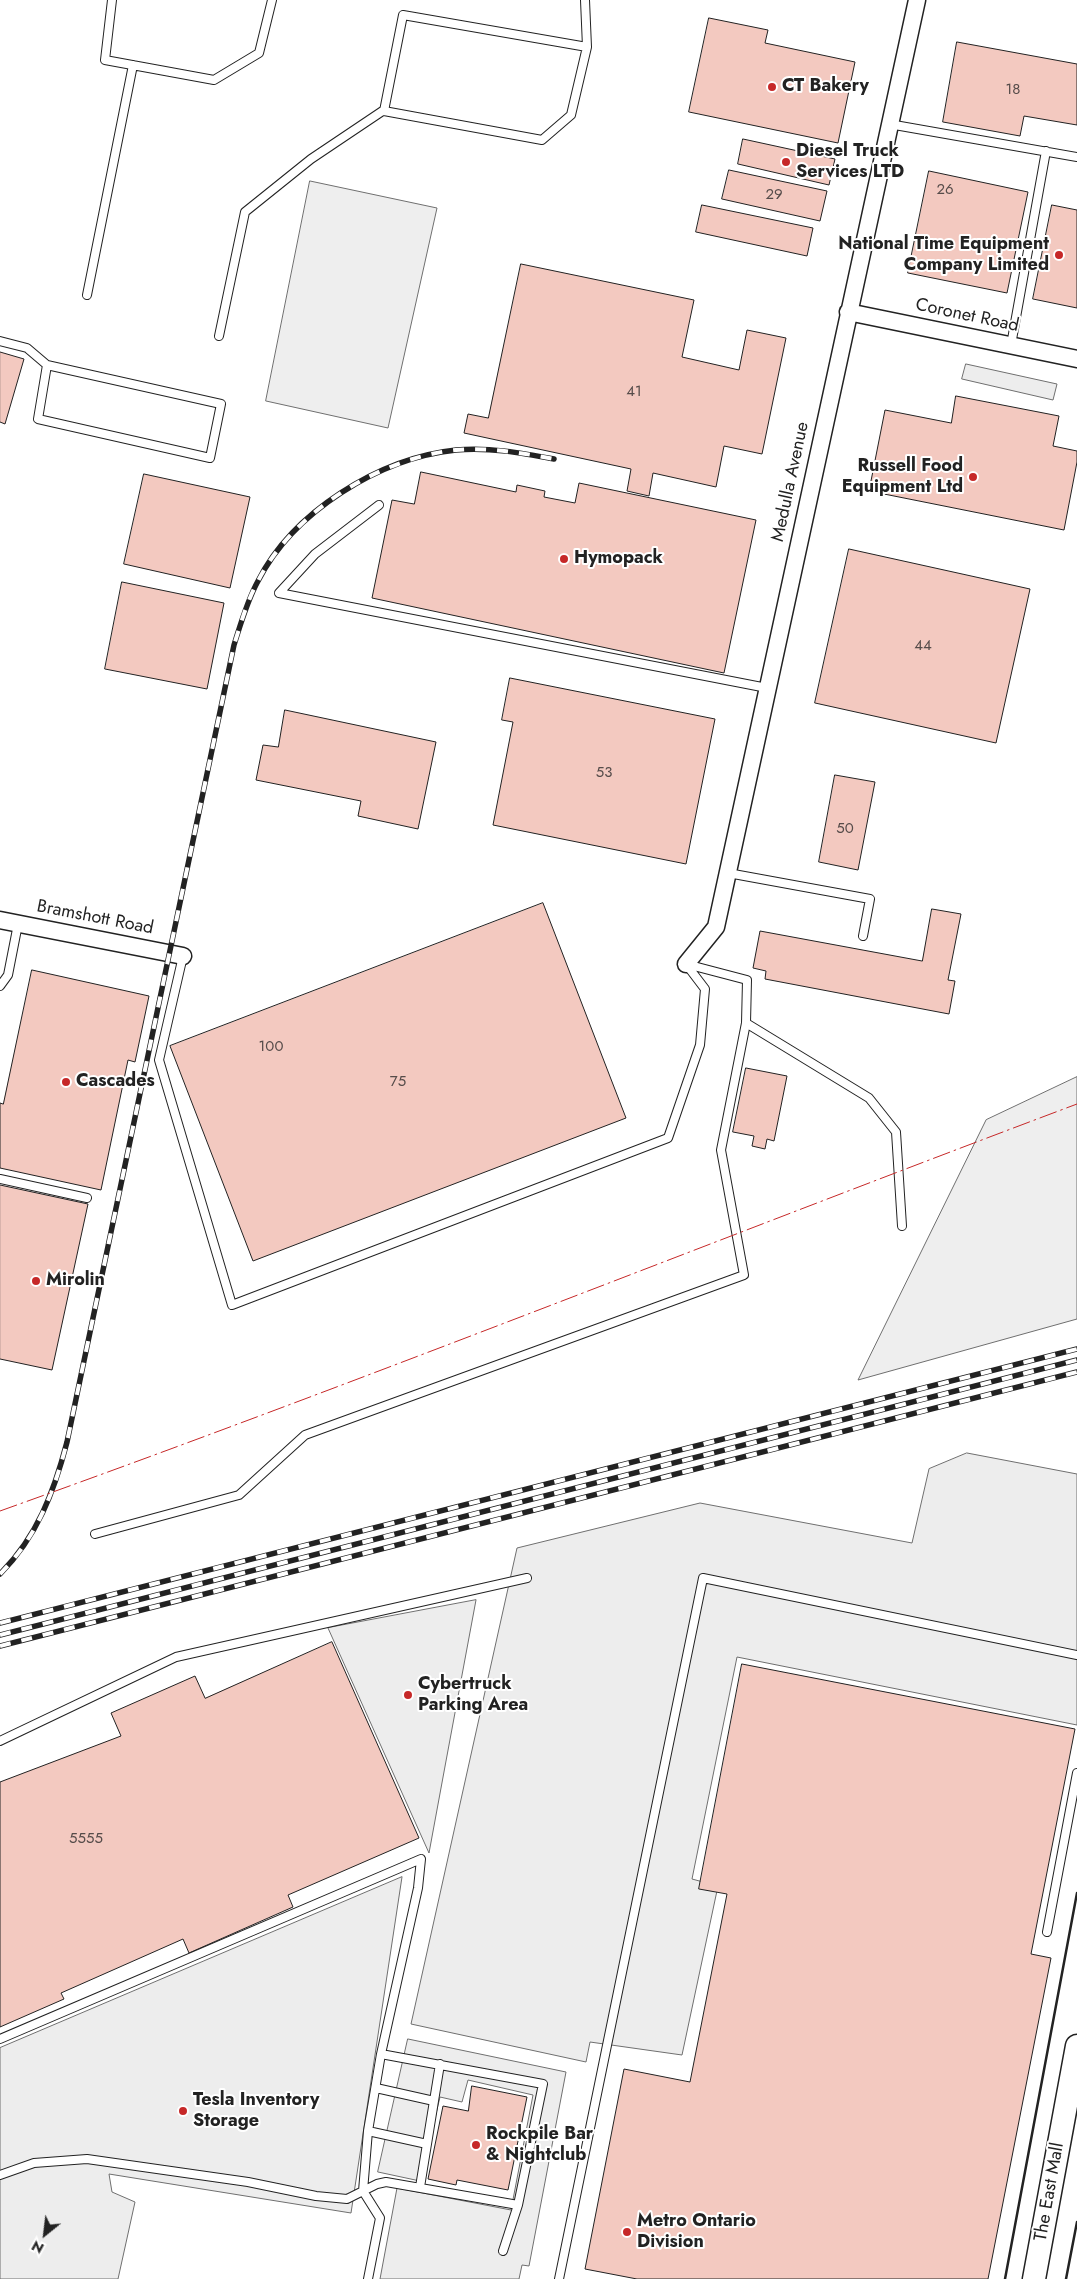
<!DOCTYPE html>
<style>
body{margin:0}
#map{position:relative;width:1077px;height:2279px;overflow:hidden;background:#fff;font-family:Jost,sans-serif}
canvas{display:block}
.north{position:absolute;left:20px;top:2209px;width:50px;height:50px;-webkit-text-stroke:4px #fff;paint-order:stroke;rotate:209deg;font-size:14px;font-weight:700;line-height:20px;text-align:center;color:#222}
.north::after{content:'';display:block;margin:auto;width:18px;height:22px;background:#222;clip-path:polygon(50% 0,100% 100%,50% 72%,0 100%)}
</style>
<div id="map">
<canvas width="1077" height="2279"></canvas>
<div class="north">N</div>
</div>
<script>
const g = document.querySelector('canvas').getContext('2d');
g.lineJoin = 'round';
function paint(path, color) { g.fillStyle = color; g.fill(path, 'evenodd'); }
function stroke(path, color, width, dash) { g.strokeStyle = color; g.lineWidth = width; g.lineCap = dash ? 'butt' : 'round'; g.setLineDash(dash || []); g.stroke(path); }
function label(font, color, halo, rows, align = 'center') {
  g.font = font + ' Jost,sans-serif'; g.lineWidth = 4; g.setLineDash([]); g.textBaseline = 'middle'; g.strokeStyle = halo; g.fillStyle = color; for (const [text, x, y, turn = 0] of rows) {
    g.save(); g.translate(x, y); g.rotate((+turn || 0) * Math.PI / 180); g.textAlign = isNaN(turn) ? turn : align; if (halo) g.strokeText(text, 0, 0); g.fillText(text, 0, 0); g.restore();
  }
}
const green = new Path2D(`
 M 310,181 L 437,208 L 388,428 L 266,401 Z
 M 1077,1077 L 1077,1319 L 858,1380 L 986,1120 Z`);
const parking = new Path2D(`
 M 966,364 L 1057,384 L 1053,400 L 962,379 Z
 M 967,1453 L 1077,1474 L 1077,1725 L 737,1657 L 692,1879 L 718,1886 L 682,2055 L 590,2042 L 586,2062 L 411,2024 L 517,1548 L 700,1503 L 912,1543 L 929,1469 Z
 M 476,1600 L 446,1761 L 429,1853 L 328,1628 Z
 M 402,1877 L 351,2213 L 109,2174 L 112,2192 L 135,2202 L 118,2279 L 0,2279 L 0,2048 Z
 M 408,2039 L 566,2072 L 529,2266 L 522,2265 L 519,2279 L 380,2279 L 397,2188 L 511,2210 L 533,2095 L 468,2080 L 462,2102 L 440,2097 L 420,2181 L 378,2172 Z`);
const building = new Path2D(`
 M 709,18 L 768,30 L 765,43 L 855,62 L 838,143 L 689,112 Z
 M 957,42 L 1077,64 L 1077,125 L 1024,116 L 1020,136 L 943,122 Z
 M 743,139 L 835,159 L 829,185 L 738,164 Z
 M 729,170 L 827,191 L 820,221 L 722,199 Z
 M 929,171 L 1028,192 L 1007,293 L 908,273 Z
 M 702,205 L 813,228 L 807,256 L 696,232 Z
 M 1052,205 L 1077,210 L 1077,308 L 1033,299 Z
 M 521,264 L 694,300 L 682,357 L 739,370 L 747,330 L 786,338 L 762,454 L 724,446 L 716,487 L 653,473 L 649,496 L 627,491 L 631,469 L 464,433 L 468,414 L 488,418 Z
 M 0,352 L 24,359 L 5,424 L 0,422 Z
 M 956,396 L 1059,416 L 1053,446 L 1077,451 L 1077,462 L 1064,530 L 869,491 L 885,410 L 951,423 Z
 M 421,472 L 516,492 L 517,485 L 545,491 L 544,497 L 575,503 L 579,483 L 756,520 L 724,673 L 372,598 L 392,500 L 414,504 Z
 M 144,474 L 250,497 L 230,588 L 124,564 Z
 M 849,549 L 1030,589 L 996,743 L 815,703 Z
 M 122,582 L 224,603 L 207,689 L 105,669 Z
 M 510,678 L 715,719 L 686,864 L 493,825 L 513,722 L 502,720 Z
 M 285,710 L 436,742 L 418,829 L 358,816 L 361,801 L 256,780 L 263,745 L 278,747 Z
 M 835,775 L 875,782 L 858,870 L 819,862 Z
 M 543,903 L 626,1118 L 253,1261 L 170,1046 Z
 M 932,909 L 961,914 L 948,980 L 955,981 L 949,1014 L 765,979 L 766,971 L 753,968 L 760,931 L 922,961 Z
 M 32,970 L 149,996 L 135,1062 L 128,1060 L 101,1190 L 0,1168 L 0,1103 L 3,1104 Z
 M 746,1068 L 787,1076 L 774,1141 L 767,1139 L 765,1149 L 752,1146 L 754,1136 L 733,1132 Z
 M 0,1185 L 88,1204 L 52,1370 L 0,1359 Z
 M 332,1642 L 419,1838 L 288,1895 L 293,1907 L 189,1953 L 183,1939 L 61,1993 L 64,1999 L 0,2027 L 0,1782 L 121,1736 L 111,1713 L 195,1676 L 205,1698 Z
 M 742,1664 L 1075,1729 L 1031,1954 L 1051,1958 L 988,2279 L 637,2279 L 585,2269 L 624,2069 L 690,2082 L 727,1894 L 699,1889 Z
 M 472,2086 L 527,2097 L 508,2190 L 457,2180 L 456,2185 L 428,2179 L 443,2106 L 468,2111 Z`);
const service = new Path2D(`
 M 112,0 L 105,60 L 214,80 L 259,53 L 272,0
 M 585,0 L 587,47 L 571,115 L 542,140 L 384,111 L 403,15 L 587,47
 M 889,124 L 1077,157
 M 87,295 L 133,65
 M 219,336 L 245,212 L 311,159 L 384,110
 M 0,341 L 27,348 L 47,365 L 221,404 L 210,458 L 38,419 L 47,365
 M 1011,345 L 1046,151
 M 379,505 L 315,554 L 279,593 L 767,688
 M 728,873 L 870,899 L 863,936
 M 183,956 L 159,1060 L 232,1305 L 668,1138 L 700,1045 L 705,989 L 686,964
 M 0,986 L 8,975 L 18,924
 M 746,1023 L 869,1098 L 896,1132 L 902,1226
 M 0,1179 L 87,1198
 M 95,1534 L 239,1495 L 305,1435 L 744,1275 L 721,1150 L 746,1023 L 747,980 L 686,964
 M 0,1741 L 176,1657 L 527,1578
 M 1047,1932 L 1077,1773
 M 0,2039 L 421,1859 L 418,1888 L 381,2054 L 368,2131 L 363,2191 L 380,2218 L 368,2279
 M 381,2054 L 543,2084 L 518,2205 L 503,2251
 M 376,2088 L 434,2101
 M 368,2131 L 427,2144
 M 0,2175 L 34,2163 L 87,2159 L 248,2182 L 316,2196 L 347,2199 L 377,2184 L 386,2182 L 518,2205
 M 420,2187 L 440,2064
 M 559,2279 L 703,1578 L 1077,1655`);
const minor = new Path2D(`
 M 848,312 L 1077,359
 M 0,920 L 183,956
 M 686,964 L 716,927 L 917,0`);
const secondary = new Path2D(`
 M 1034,2279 L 1077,2046`);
const rail = new Path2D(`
 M 0,1574 C 37,1537 54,1492 67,1442 L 234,645 C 241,623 247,601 258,581 C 293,512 379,458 456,450 C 489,447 522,453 554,459
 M 0,1623 L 1077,1349
 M 0,1635 L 1077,1360
 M 0,1646 L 1077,1372`);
const wall = new Path2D(`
 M 1005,2279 L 1077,1893
 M 1066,2279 L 1077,2222`);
const power = new Path2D(`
 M 0,1511 C 361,1382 718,1239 1077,1104`);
const markers = [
 [772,87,5,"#c62828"],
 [786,162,5,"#c62828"],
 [1059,255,5,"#c62828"],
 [973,477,5,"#c62828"],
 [564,559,5,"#c62828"],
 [66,1082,5,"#c62828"],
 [36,1281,5,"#c62828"],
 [408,1695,5,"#c62828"],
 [183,2111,5,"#c62828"],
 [476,2145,5,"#c62828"],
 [627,2232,5,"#c62828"]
];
const numberNames = [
 ["18",1013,90],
 ["26",945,190],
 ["29",774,195],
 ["41",634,392],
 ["44",923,646],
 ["53",604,773],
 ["50",845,829],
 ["100",271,1047],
 ["75",398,1082],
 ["5555",86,1839]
];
const poiNames = [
 ["CT Bakery",782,87],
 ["Diesel Truck",796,152],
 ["Services LTD",796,173],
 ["National Time Equipment",1049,245,"right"],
 ["Company Limited",1049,266,"right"],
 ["Russell Food",963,467,"right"],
 ["Equipment Ltd",963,488,"right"],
 ["Hymopack",574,559],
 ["Cascades",76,1082],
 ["Mirolin",46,1281],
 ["Cybertruck",418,1685],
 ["Parking Area",418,1706],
 ["Tesla Inventory",193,2101],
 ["Storage",193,2122],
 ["Rockpile Bar",486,2135],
 ["& Nightclub",486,2156],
 ["Metro Ontario",637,2222],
 ["Division",637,2243]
];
const streetNames = [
 ["Coronet Road",967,316,12],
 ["Medulla Avenue",791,482,-78],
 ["Bramshott Road",95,918,11],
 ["The East Mall",1050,2192,-80]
];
paint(green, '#eee');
stroke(green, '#6f6f6f', 1);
paint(parking, '#ededed');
stroke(parking, '#6f6f6f', 1);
paint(building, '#f3c9c0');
stroke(building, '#222', 1);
stroke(service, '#222', 10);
stroke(minor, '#222', 19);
stroke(secondary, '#222', 25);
stroke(service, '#fff', 8);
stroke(minor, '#fff', 16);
stroke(secondary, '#fff', 22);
stroke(rail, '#222', 5.5);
stroke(rail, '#fff', 4, [11]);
stroke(wall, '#222', 2.5);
stroke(power, '#c62828', 1, [18, 4, 2.5, 4]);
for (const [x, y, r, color] of markers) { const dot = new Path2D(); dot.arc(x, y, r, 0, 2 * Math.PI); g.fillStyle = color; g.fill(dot); stroke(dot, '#fff', 2); }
label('15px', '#564c4a', null, numberNames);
label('bold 18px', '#222', '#fff', poiNames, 'left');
label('18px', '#222', '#fff', streetNames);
</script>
